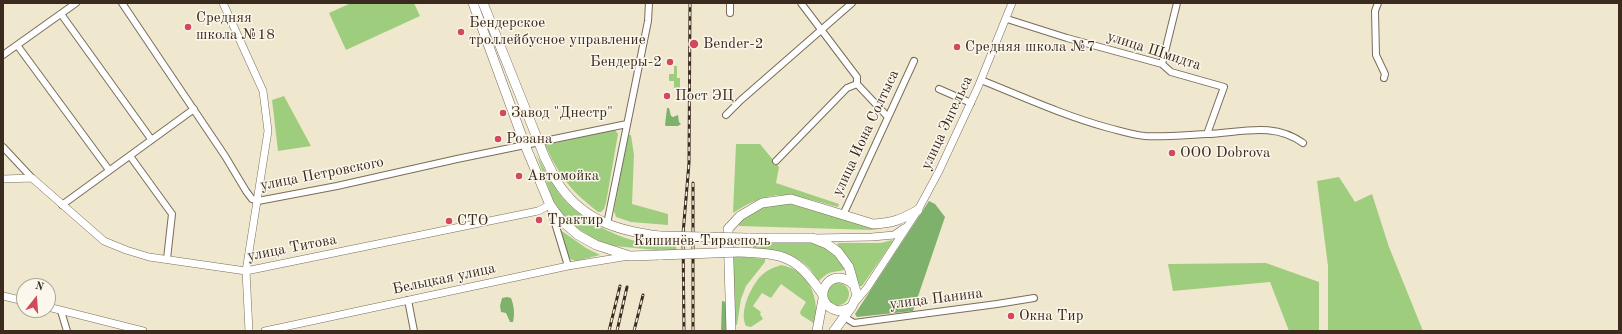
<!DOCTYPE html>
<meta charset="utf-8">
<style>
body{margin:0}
#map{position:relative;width:1622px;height:334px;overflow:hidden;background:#f0e8ce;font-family:"Old Standard TT",serif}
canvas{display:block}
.frame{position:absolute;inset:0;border:4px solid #3b2a1e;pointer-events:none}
.north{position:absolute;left:16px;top:278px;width:40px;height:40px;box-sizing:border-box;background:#fbf7ec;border:1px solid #aea59a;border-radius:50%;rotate:17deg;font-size:11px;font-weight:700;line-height:16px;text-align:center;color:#3b2a1e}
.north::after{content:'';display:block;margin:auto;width:14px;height:18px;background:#d1495b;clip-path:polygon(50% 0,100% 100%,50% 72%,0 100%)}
</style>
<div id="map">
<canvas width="1622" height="334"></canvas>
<div class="frame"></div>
<div class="north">N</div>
</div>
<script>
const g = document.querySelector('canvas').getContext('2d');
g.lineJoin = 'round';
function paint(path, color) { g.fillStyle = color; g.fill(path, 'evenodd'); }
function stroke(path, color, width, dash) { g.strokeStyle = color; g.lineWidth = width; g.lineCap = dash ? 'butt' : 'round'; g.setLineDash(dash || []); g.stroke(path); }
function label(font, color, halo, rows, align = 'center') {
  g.font = font + ' "Old Standard TT",serif'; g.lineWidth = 3; g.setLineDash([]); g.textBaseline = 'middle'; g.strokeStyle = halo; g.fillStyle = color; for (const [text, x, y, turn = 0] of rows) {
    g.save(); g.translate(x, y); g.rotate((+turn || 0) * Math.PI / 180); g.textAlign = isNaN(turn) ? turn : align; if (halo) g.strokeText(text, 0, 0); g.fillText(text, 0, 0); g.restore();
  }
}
const green = new Path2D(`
 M 351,3 L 414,3 L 420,16 L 346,50 L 329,13 Z
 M 674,66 L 677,66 L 677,78 L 680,78 L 680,88 L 674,88 L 674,81 L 669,81 L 669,74 L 674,74 Z
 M 284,96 L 311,146 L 278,151 L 272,100 Z
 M 615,130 L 618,134 L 606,203 L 604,209 L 601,212 L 598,212 C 569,189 561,178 545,145 Z
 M 628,135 L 631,135 L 634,155 L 632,204 L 668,214 L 668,225 L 631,222 L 616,217 L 614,211 Z
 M 736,144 L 760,144 L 779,167 L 776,183 L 839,204 L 838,207 C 793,195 776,185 733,213 Z
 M 536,154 C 543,166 549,178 556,189 C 573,216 612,236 643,243 C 653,246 665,245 676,246 L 677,252 L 614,246 L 594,239 L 574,226 L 562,214 L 553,200 Z
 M 1339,177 L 1355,202 L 1372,194 L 1389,247 L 1423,331 L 1328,331 L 1328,266 L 1317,181 Z
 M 790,204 L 873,227 L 894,225 L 873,230 L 739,226 C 740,217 756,209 764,207 C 772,205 781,205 790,204 Z
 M 559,229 L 586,248 L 600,255 L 576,261 L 570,259 L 558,230 Z
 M 892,240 L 893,241 L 862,286 L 858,286 L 837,244 L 839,243 L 881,243 Z
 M 753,242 L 818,242 L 839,258 L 844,267 L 844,270 C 831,273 830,270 819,281 C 814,276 812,270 807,266 C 792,251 773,250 753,249 Z
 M 733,256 L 765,259 L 765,262 L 746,286 L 741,299 L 737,325 L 733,324 Z
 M 1266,263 L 1319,282 L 1319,331 L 1289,331 L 1270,282 L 1173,291 L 1168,264 Z
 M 781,265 C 809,270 820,298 815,324 L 801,315 L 800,312 L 806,302 L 781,284 L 771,298 L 762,293 L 753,306 L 761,312 L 760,314 L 763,319 L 751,327 L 746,326 C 739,312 750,289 759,278 C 765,271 772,268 781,265 Z
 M827 294a11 11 0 1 1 22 0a11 11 0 1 1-22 0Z`);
const forest = new Path2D(`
 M 667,108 L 669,108 L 671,116 L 673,117 L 678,115 L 679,122 L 681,124 L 678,126 L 666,126 L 665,125 Z
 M 929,201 L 935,204 L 945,217 L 913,311 L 857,317 L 855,314 Z
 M 507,297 L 511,298 C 514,306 515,313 513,322 L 510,322 L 506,313 L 501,312 L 500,306 L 502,298 Z
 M 722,301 L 726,302 L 728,331 L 721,331 Z`);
const minor = new Path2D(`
 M 122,3 L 225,156 L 246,191 L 252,199 L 258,201 L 337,186 L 457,159 L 627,124
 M 801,3 L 857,77 L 857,84 L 887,116
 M 1378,3 L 1375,11 L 1376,55 L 1385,74 L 1384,78
 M 730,13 L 730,3
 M 61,14 L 151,139
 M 1007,19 L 1067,38 L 1162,64 L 1171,72 L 1224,87 L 1207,134
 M 17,45 L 109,170
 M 3,55 L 76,3
 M 1162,64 L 1177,3
 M 981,80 C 1023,97 1065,116 1109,128 C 1121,131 1133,135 1145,136 C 1162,137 1187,135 1206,134 C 1240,133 1273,121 1303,143
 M 939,89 L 971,103
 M 726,115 L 741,100 L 852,3
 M 3,147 L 32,178
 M 130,156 L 172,214 L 167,259
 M 776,161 L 847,88 L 857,84
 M 62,205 L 194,109
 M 551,210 L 568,266
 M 843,215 L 914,61
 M 607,224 L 648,21 L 649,3
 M 408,300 L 414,331
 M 61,311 L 67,331
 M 844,317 L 854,323 L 997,304 L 1034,298`);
const tertiary = new Path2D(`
 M 223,3 L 263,91 L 268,131 L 246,271 L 249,331
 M 3,179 L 32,178 L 104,241 L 126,250 L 149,257 L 246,271 L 538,211 L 550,205
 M 815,238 L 872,237 L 894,235 L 904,228
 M 3,296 L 24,301
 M 856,301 L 867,288 L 918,210 L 939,171 L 978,87 L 1012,3
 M 48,307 L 143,331
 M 265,331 L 568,266 L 629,256`);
const primary = new Path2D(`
 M 473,3 L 525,145 L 550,205 L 562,221 L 578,235 L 596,245 L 630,256 L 661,255
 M 483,3 L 545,158 C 549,165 552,173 556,180 C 580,219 616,231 660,236
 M 748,238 L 812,238 L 827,244 L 838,252 L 849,267 L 857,295 L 852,306 L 834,331
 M 740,252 C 786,254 796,256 823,295
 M 851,307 C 845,311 839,312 833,309 C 810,299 830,264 853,284
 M 731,331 L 728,229 L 740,216 L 762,203 L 791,199 L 873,224 C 892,223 901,220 918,210
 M 817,331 L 823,299`);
const rail = new Path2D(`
 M 609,331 L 620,286
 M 617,331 L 627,287
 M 634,331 L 643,295
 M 684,331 L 683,234 L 689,163 L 690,3
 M 693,331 L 693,183`);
const primaryBridge = new Path2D(`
 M 660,236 L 748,238
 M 661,255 L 740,252`);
const markers = [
 [188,27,4,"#d1495b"],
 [461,32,4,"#d1495b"],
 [694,44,5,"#d1495b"],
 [957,47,4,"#d1495b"],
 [670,62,4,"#d1495b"],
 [667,96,4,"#d1495b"],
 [503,113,4,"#d1495b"],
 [498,139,4,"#d1495b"],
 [1172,153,4,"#d1495b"],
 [519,176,4,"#d1495b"],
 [539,220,4,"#d1495b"],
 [449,221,4,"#d1495b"],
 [1011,316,4,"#d1495b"]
];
const poiNames = [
 ["Средняя",196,18],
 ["школа №18",196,35],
 ["Бендерское",469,23],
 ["троллейбусное управление",469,40],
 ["Bender-2",703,44],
 ["Средняя школа №7",965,47],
 ["Бендеры-2",662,62,"right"],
 ["Пост ЭЦ",675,96],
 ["Завод \"Днестр\"",511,113],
 ["Розана",506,139],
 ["OOO Dobrova",1180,153],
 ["Автомойка",527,176],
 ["Трактир",547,220],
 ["СТО",457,221],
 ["Окна Тир",1019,316]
];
const streetNames = [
 ["улица Шмидта",1154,51,18],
 ["улица Энгельса",947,123,-65],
 ["улица Иона Солтыса",866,133,-65],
 ["улица Петровского",322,174,-11],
 ["Кишинёв-Тирасполь",702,241],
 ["улица Титова",292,248,-11],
 ["Бельцкая улица",444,279,-12],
 ["улица Панина",936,299,-7]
];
paint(green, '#9ece7d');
paint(forest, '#7eb16c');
stroke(minor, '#7a6c5c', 8);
stroke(tertiary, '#7a6c5c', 8);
stroke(primary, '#7a6c5c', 10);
stroke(minor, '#fff', 6);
stroke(tertiary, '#fff', 7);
stroke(primary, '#fff', 9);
stroke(rail, '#3b2a1e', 3);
stroke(rail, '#fbf7ec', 1.5, [4.5]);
stroke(primaryBridge, '#7a6c5c', 10, []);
stroke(primaryBridge, '#fff', 9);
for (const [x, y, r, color] of markers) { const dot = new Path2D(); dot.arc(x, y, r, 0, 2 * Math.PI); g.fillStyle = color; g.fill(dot); stroke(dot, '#fbf7ec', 1.5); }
label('15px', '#3b2a1e', '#fbf7ec', poiNames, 'left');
label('15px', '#3b2a1e', '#fbf7ec', streetNames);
</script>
